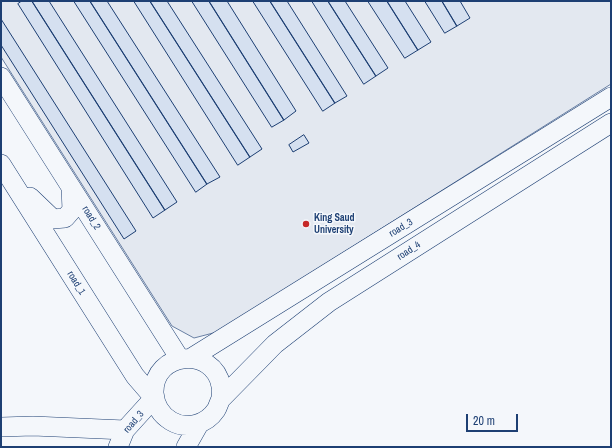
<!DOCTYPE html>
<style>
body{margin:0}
#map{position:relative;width:612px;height:448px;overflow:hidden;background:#f4f7fb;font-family:"Archivo Narrow",sans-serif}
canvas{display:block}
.frame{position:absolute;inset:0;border:2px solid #1d3f73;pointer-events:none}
.scale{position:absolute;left:466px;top:414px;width:52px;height:18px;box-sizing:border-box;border:2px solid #1d3f73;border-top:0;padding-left:5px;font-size:12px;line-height:14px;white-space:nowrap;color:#1d3f73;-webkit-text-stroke:3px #f4f7fb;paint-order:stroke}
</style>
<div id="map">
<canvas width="612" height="448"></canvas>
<div class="frame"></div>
<div class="scale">20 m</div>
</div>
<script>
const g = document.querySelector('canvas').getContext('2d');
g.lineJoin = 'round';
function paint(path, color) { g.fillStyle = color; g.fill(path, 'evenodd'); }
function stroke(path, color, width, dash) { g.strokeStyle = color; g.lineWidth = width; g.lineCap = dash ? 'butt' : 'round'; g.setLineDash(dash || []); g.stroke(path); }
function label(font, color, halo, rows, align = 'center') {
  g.font = font + ' "Archivo Narrow",sans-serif'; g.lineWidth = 3; g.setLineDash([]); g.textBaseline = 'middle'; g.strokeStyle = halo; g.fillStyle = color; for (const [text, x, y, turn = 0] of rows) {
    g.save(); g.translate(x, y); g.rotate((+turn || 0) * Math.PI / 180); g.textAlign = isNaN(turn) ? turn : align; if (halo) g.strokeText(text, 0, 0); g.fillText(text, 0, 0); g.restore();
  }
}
const parking = new Path2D(`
 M 1,1 L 611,1 L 611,84 L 217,332 L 194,338 L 172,326 L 1,57 Z`);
const building = new Path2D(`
 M 22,1 L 32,1 L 165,210 L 153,218 L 18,4 Z
 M 32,1 L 49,1 L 177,202 L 165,210 Z
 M 74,1 L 90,1 L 207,184 L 196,192 Z
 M 90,1 L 107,1 L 220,177 L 207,184 Z
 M 134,1 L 150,1 L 250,157 L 238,165 Z
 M 150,1 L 167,1 L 262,149 L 250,157 Z
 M 192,1 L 209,1 L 284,120 L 272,127 Z
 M 209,1 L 227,1 L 296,111 L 284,120 Z
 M 253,1 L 270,1 L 335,103 L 323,111 Z
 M 270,1 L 287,1 L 347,96 L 335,103 Z
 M 312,1 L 328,1 L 376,76 L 364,84 Z
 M 328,1 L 345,1 L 388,68 L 376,76 Z
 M 368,1 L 387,1 L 418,50 L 405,58 Z
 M 387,1 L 405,1 L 431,42 L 418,50 Z
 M 425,1 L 442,1 L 457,26 L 445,33 Z
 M 442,1 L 460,1 L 470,18 L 457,26 Z
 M 1,19 L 136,231 L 124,239 L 1,45 Z
 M 304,135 L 309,143 L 293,152 L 289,145 Z`);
const minor = new Path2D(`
 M 1,77 L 180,359
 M 1,164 L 135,376 L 154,398 L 125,430 L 118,447
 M 30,197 L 53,219 L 65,218 L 72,210 L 71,187
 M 191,358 L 611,97
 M 221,399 C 221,395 222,390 221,386 C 214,346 153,351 154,393 C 155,405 161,415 171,421 C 186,430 206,425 216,410 C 218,407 219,402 221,399 L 275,344 L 329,302 L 611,123
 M 1,427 L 33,426 L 125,430
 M 186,447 L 199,424`);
const markers = [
 [306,224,4,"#c62828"]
];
const streetNames = [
 ["road_2",91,218,58],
 ["road_3",401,228,-32],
 ["road_4",409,251,-33],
 ["road_1",76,283,58],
 ["road_3",134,422,-50]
];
const poiNames = [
 ["King Saud",314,218],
 ["University",314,230]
];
paint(parking, '#e3e8f0');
stroke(parking, '#687fa3', 1);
paint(building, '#d5e0f0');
stroke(building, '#1d3f73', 1);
stroke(minor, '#1d3f73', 20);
stroke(minor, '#f4f7fb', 19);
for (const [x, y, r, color] of markers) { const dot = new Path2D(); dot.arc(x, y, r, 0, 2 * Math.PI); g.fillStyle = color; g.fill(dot); stroke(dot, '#f4f7fb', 1.5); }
label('10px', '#1d3f73', '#f4f7fb', streetNames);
label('bold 10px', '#1d3f73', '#f4f7fb', poiNames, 'left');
</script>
